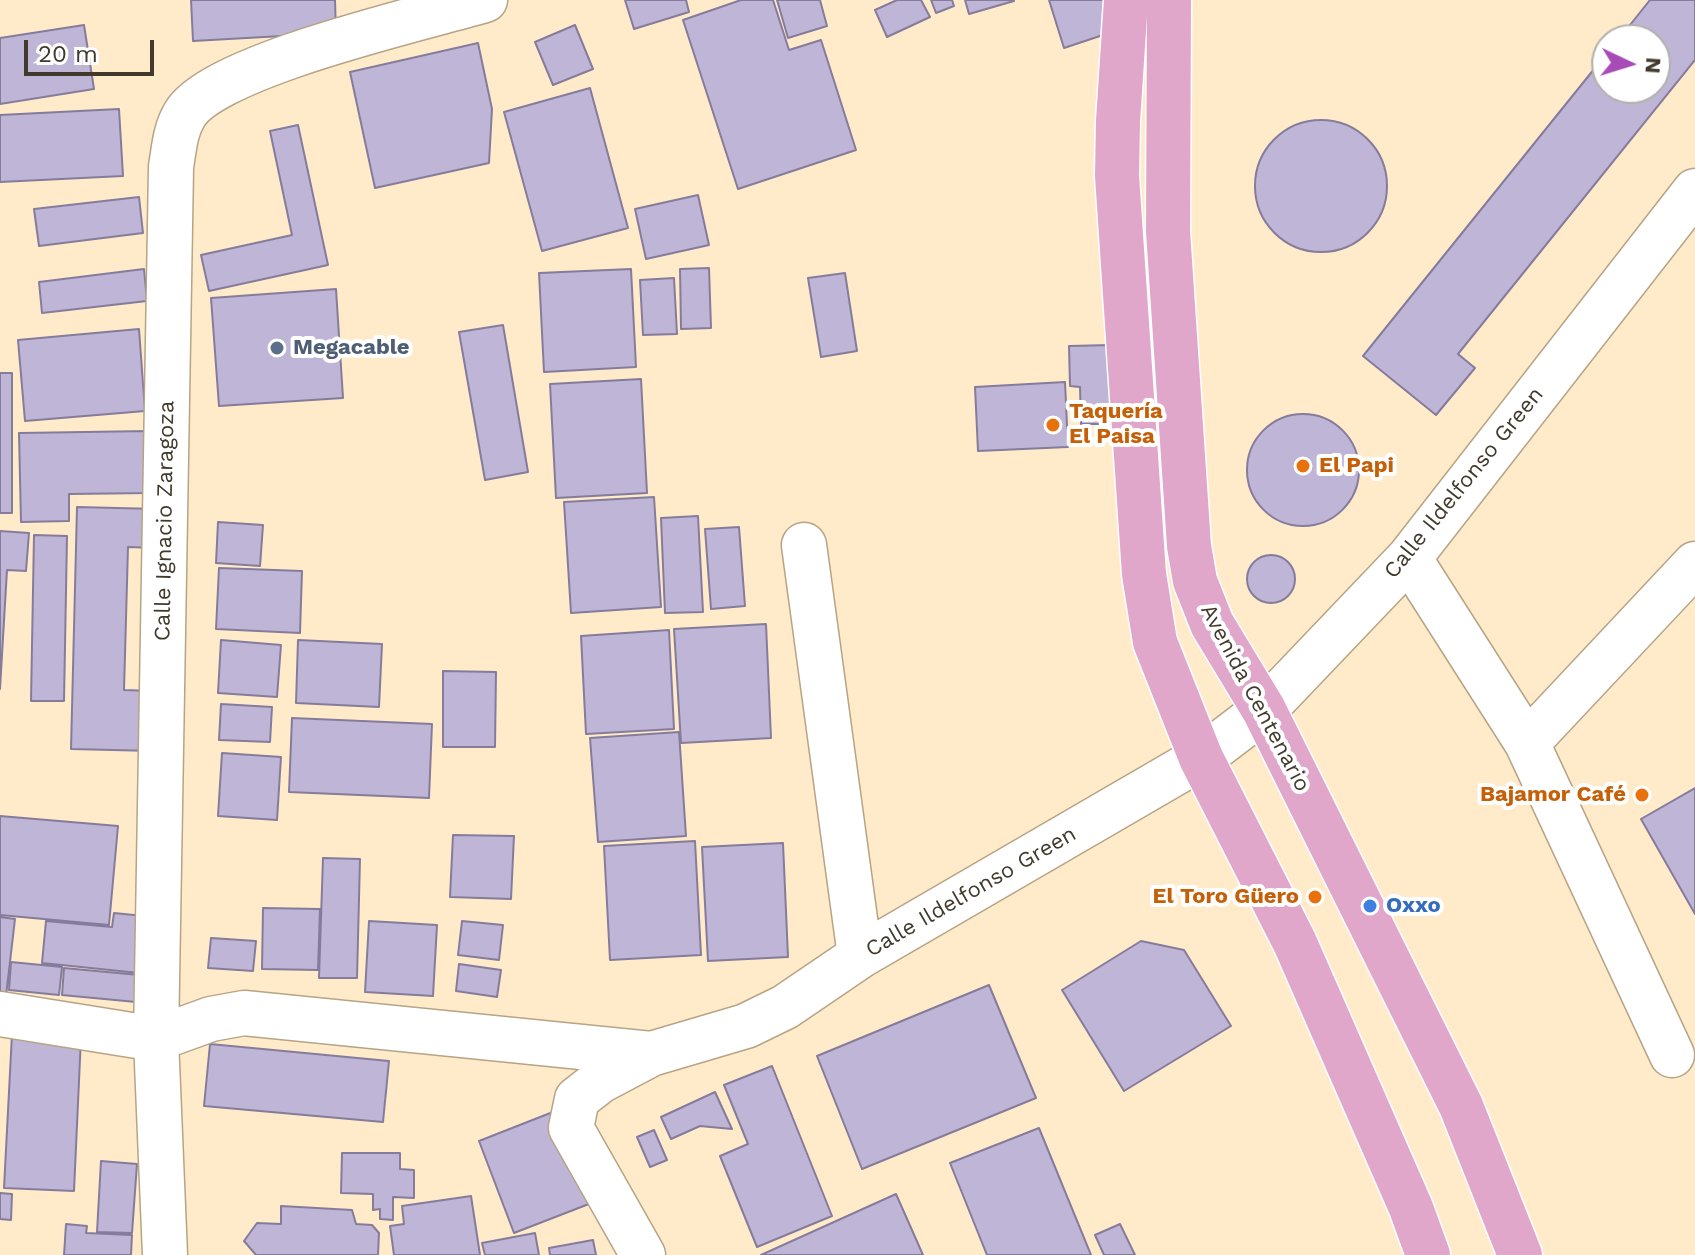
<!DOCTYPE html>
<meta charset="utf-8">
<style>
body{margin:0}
#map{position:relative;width:1695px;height:1255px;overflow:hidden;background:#ffebca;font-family:"Work Sans",sans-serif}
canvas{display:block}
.north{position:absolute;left:1591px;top:24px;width:80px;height:80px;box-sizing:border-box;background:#fff;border:2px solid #b3b0ab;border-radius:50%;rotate:94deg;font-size:22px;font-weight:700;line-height:32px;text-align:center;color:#41392c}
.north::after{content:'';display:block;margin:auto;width:28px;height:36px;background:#a74bb6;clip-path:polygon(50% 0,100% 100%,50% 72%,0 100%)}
.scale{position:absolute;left:24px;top:40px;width:130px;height:36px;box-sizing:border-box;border:4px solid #41392c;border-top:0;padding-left:10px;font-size:24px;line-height:28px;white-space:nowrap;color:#41392c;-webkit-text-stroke:6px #fff;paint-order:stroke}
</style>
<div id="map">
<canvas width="1695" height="1255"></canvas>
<div class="north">N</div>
<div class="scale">20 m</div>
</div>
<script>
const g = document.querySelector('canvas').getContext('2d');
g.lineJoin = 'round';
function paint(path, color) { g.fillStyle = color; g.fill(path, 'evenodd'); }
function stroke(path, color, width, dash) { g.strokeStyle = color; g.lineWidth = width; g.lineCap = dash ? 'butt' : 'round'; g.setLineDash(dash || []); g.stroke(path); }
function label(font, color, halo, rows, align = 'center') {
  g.font = font + ' "Work Sans",sans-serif'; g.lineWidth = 8; g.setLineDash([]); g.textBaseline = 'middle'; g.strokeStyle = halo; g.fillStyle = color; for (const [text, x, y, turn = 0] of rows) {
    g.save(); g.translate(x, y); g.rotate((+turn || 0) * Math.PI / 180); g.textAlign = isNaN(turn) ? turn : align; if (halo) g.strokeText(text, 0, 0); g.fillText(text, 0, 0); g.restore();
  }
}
const building = new Path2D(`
 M 191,0 L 335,0 L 336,33 L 193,41 Z
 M 625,0 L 686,0 L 689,12 L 634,29 Z
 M 741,0 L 773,0 L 789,50 L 821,40 L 856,150 L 738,189 L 683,20 Z
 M 777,0 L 820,0 L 827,26 L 788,38 Z
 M 897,0 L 921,0 L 930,17 L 887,37 L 875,10 Z
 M 931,0 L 952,0 L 954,6 L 936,13 Z
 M 965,0 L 1013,0 L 1014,1 L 969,14 Z
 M 1049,0 L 1112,0 L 1112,32 L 1064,48 Z
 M 1650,0 L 1695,0 L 1695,60 L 1458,354 L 1475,368 L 1436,415 L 1363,356 L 1607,53 L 1607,88 L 1655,88 L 1655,40 L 1618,40 Z
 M 84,25 L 94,89 L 0,104 L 0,38 Z
 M 575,25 L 593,69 L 553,85 L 535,42 Z
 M 478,43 L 492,109 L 489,163 L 375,188 L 350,72 Z
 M 590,88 L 628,228 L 542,251 L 504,112 Z
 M 119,109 L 123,176 L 0,182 L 0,115 Z
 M1255 186a66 66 0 1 1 132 0a66 66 0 1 1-132 0Z
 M 298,125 L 328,265 L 209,291 L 201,255 L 292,235 L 270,131 Z
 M 698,195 L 709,245 L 646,259 L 635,209 Z
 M 139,197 L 143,233 L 39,246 L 34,209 Z
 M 709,268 L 711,328 L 681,329 L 680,269 Z
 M 144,269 L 147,301 L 42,313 L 39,282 Z
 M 631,269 L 636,367 L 544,372 L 539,273 Z
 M 845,273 L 857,351 L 821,357 L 808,278 Z
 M 674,278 L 677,334 L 643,335 L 640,280 Z
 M 336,289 L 343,398 L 219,406 L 211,298 Z
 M 503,325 L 528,472 L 485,480 L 459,332 Z
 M 139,329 L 145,411 L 25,421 L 18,340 Z
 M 1112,345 L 1113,424 L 1081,424 L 1080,387 L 1070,386 L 1069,346 Z
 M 0,373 L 12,373 L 12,513 L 0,513 Z
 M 641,379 L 647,493 L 556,498 L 550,384 Z
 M 1065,382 L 1068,447 L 978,451 L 975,387 Z
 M1247 470a56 56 0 1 1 112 0a56 56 0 1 1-112 0Z
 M 149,431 L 151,493 L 69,494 L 69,521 L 21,522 L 19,433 Z
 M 654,497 L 661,607 L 571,613 L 564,502 Z
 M 77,507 L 157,509 L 156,548 L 128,547 L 124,690 L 156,691 L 154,751 L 71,749 Z
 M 698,516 L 703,612 L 665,613 L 661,518 Z
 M 218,522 L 263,525 L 260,566 L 216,563 Z
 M 739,527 L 745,606 L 711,609 L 705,529 Z
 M 0,531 L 29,533 L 26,571 L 7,570 L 0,689 Z
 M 34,535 L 67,536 L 64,701 L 31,701 Z
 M1247 579a24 24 0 1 1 48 0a24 24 0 1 1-48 0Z
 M 219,568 L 302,571 L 300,633 L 216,629 Z
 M 766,624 L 771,738 L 681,743 L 674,629 Z
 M 669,630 L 674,729 L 586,734 L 581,636 Z
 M 221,640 L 281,645 L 277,697 L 218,693 Z
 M 298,640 L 382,644 L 379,707 L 296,703 Z
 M 443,671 L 496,672 L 495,747 L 443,747 Z
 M 221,704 L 272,707 L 270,742 L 219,740 Z
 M 292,718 L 432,724 L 429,798 L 289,792 Z
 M 679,732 L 686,836 L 598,842 L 590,738 Z
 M 222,753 L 281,757 L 277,820 L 218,816 Z
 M 1695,788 L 1695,914 L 1641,819 Z
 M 0,816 L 118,826 L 109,925 L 0,915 Z
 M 453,835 L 514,836 L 511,899 L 450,897 Z
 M 695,841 L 701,955 L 610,960 L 604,846 Z
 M 783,843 L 788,957 L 708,961 L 702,847 Z
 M 323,858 L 360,859 L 357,978 L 319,978 Z
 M 263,908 L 320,909 L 318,970 L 262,969 Z
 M 114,913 L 144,916 L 139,973 L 42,963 L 46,921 L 112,927 Z
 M 0,917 L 15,919 L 6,996 L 0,995 Z
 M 369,921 L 437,925 L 433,996 L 365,992 Z
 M 462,921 L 503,925 L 499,960 L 458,955 Z
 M 211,938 L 256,941 L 253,971 L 208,968 Z
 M 1141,941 L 1184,950 L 1231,1026 L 1124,1091 L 1062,990 Z
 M 11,962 L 62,967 L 59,995 L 9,990 Z
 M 459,964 L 501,970 L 497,997 L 456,991 Z
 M 64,968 L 139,975 L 136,1002 L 62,995 Z
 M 989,985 L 1036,1098 L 862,1169 L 817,1056 Z
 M 12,1034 L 81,1037 L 74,1191 L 4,1188 Z
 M 210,1044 L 389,1061 L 383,1122 L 204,1106 Z
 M 772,1066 L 832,1216 L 757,1247 L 720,1156 L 748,1144 L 724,1085 Z
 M 715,1092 L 732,1129 L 700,1126 L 671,1139 L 661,1117 Z
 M 558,1110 L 594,1202 L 514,1233 L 479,1141 Z
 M 1039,1128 L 1091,1255 L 987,1255 L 950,1163 Z
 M 654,1130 L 667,1160 L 650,1167 L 637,1137 Z
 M 342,1153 L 400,1153 L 400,1169 L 414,1170 L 414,1198 L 393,1197 L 393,1220 L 380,1219 L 380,1209 L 373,1210 L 373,1194 L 341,1193 Z
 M 101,1161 L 137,1164 L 132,1233 L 97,1232 Z
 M 0,1193 L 12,1194 L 11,1220 L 0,1219 Z
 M 896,1194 L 923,1255 L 761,1255 Z
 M 471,1196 L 480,1255 L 394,1255 L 390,1226 L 404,1224 L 402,1206 Z
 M 281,1206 L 352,1210 L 356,1224 L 372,1225 L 379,1233 L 378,1255 L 256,1255 L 244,1241 L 257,1223 L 281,1224 Z
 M 66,1224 L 87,1226 L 86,1233 L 132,1235 L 131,1255 L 64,1255 Z
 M 1120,1224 L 1135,1255 L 1104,1255 L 1095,1235 Z
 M 535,1233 L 539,1255 L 485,1255 L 482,1243 Z
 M 593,1240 L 596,1255 L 550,1255 L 549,1248 Z`);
const minor = new Path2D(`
 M 804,545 L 860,956
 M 1409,558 L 1527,743 L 1672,1055
 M 1527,743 L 1695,564
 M 0,1014 L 156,1039 L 211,1019 L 244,1013 L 651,1054 L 746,1026 L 785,1007 L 860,956 L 1201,758 L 1264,710 L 1409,558 L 1695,191
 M 165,1255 L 156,1039 L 171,167 C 174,149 175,130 185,114 C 215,65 424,18 485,0
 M 643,1255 L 571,1128 L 577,1099 L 600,1081 L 651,1054`);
const major = new Path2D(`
 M 1126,0 L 1118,121 L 1117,176 L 1144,574 L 1155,642 L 1201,758 L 1295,943 L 1411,1208 L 1428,1255
 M 1169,0 L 1168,231 L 1189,546 L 1195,581 L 1212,624 L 1264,710 L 1461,1106 L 1520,1255`);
const markers = [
 [277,348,8,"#5c6f8a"],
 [1053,425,8,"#e8710a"],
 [1303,466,8,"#e8710a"],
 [1642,795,8,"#e8710a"],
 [1315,897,8,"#e8710a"],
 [1370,906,8,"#3f7fe0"]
];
const serviceNames = [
 ["Megacable",293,348]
];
const foodNames = [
 ["Taquería",1069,412],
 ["El Paisa",1069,437],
 ["El Papi",1319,466],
 ["Bajamor Café",1626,795,"right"],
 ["El Toro Güero",1299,897,"right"]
];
const streetNames = [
 ["Calle Ildelfonso Green",1464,483,-51],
 ["Calle Ignacio Zaragoza",165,521,-89],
 ["Avenida Centenario",1255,698,62],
 ["Calle Ildelfonso Green",971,892,-30]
];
const shopNames = [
 ["Oxxo",1386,906]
];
paint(building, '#bfb5d6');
stroke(building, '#857c9b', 2);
stroke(minor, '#b6a485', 47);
stroke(major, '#fff', 47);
stroke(minor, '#fff', 44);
stroke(major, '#e0a7cb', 44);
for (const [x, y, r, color] of markers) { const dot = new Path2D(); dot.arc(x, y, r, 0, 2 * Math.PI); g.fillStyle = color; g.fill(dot); stroke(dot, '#fff', 3); }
label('bold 22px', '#4e5e75', '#fff', serviceNames, 'left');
label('bold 22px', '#c56008', '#fff', foodNames, 'left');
label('22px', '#41392c', '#fff', streetNames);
label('bold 22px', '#366cbe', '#fff', shopNames, 'left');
</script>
